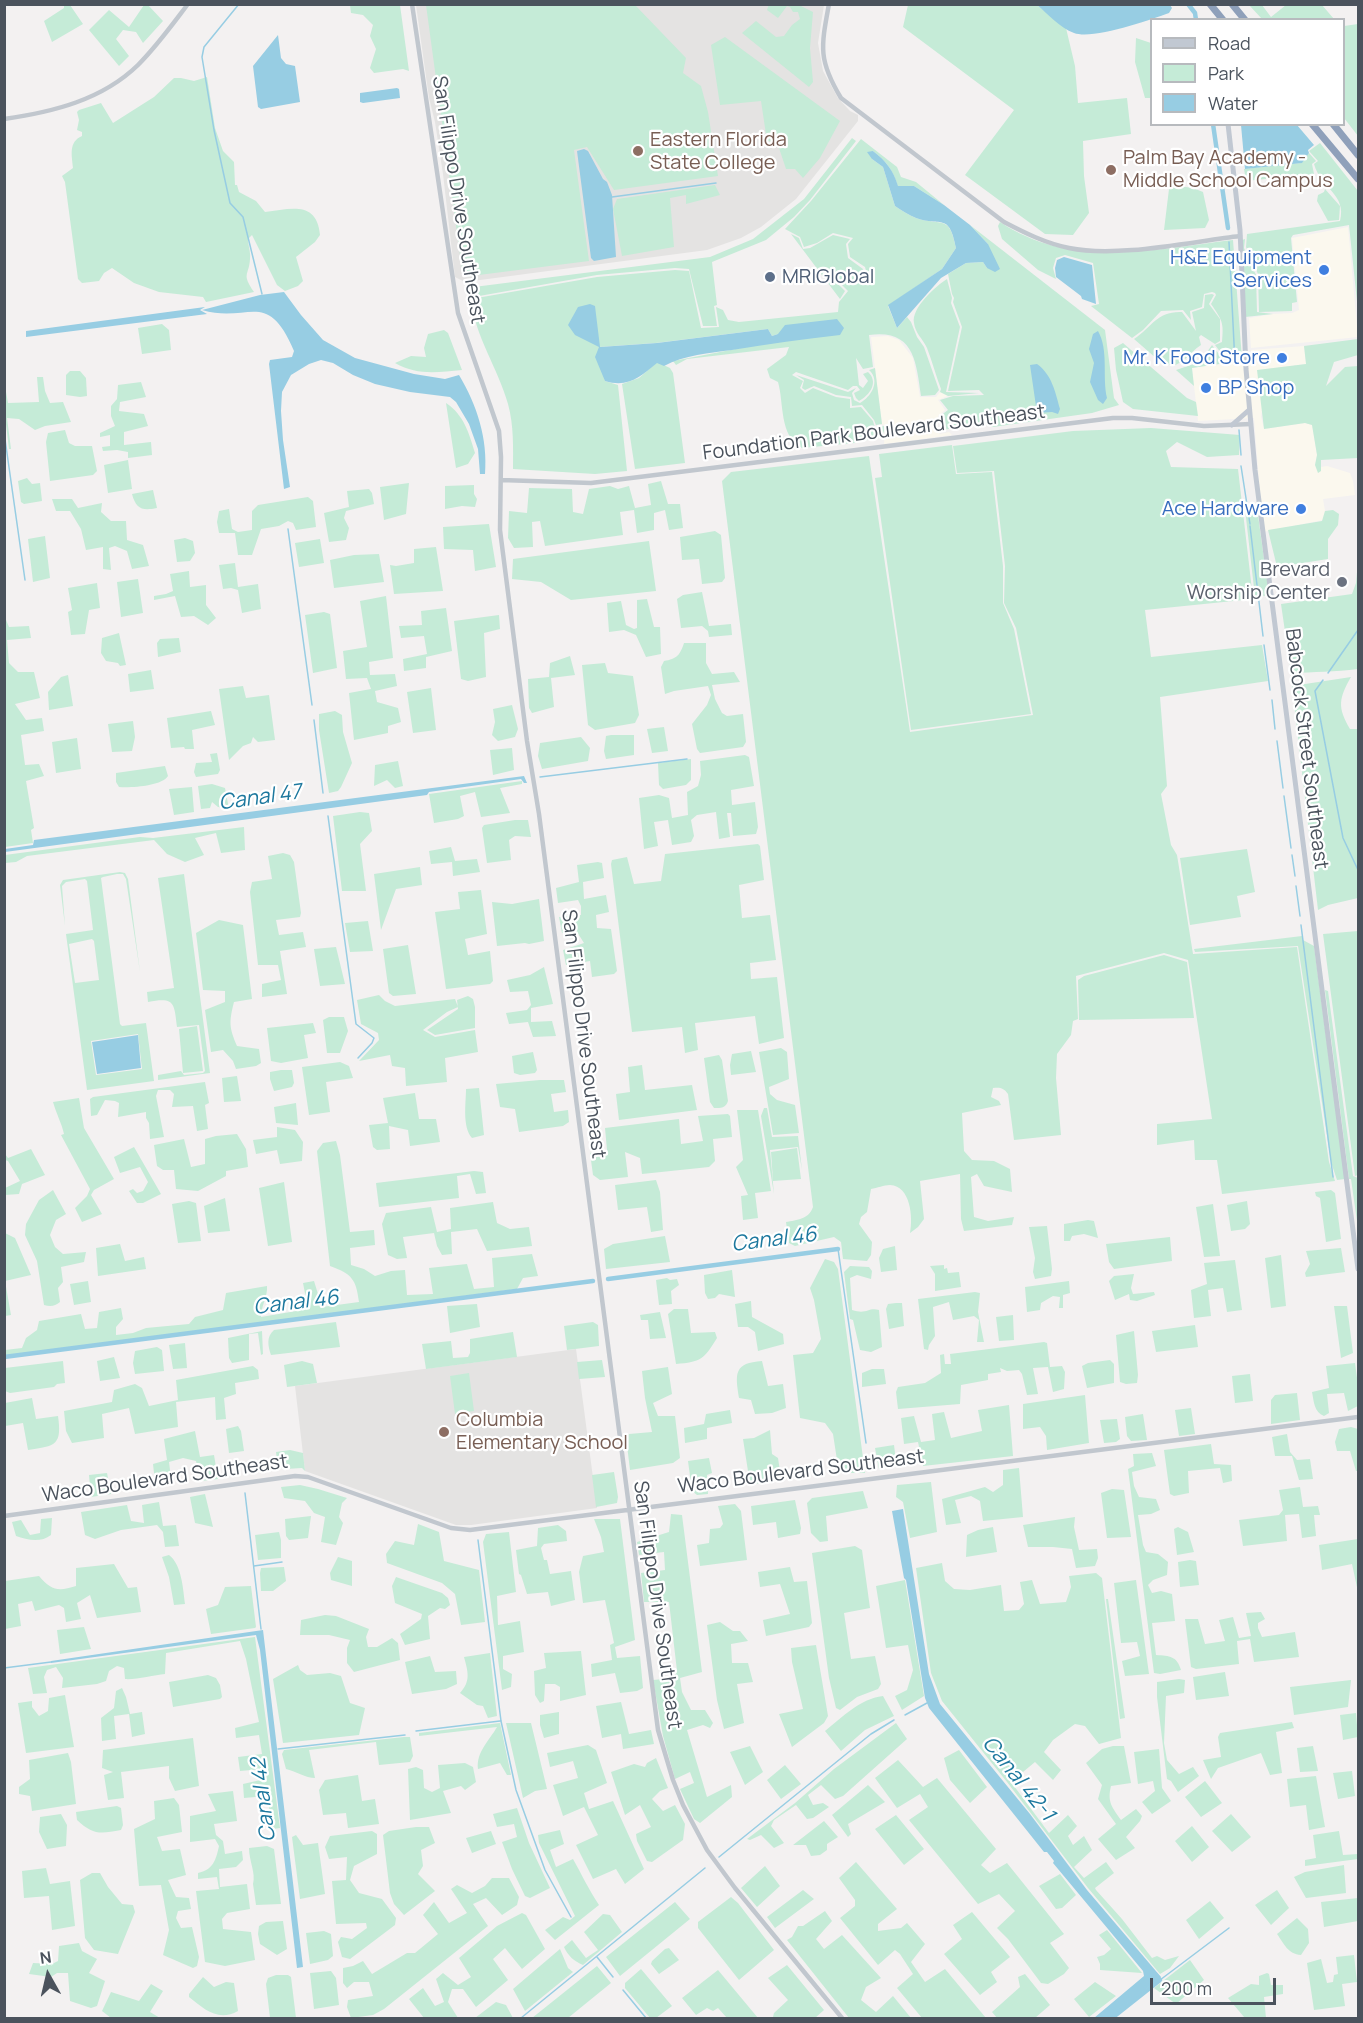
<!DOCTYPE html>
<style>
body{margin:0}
#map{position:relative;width:1363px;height:2023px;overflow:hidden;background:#f3f1f1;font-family:Manrope,sans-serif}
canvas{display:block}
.frame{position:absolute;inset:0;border:6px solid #4b535d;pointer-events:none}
.legend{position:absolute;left:1150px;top:18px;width:195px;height:108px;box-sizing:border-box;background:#fff;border:2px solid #b7babe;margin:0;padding:8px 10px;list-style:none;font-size:18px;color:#4b535d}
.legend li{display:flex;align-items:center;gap:12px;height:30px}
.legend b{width:30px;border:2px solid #b7babe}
.north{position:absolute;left:18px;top:1945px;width:60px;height:60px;-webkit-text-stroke:4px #fff;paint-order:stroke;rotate:352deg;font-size:16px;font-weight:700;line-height:24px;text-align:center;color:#4b535d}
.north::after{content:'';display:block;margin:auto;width:21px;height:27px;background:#4b535d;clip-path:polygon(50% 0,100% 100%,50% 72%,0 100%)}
.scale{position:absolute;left:1150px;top:1978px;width:126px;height:27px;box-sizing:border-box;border:3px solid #4b535d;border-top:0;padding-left:8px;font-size:18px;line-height:21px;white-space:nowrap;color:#4b535d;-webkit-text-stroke:4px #fff;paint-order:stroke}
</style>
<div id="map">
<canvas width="1363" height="2023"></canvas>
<div class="frame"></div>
<ul class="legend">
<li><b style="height:8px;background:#c1c8d2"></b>Road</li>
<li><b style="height:16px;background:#c5ebd7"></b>Park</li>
<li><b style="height:16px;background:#97cde3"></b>Water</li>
</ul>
<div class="north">N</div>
<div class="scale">200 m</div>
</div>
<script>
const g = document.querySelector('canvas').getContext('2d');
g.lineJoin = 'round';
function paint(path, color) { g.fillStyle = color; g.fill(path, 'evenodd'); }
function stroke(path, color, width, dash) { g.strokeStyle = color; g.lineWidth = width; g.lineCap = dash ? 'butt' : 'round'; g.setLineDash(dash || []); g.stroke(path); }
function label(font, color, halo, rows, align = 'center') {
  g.font = font + ' Manrope,sans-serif'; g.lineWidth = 4.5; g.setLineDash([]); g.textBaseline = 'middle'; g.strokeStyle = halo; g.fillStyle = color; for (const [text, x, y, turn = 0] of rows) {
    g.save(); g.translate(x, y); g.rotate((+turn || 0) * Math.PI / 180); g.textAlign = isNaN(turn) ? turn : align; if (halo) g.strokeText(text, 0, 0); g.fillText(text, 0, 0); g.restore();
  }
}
const commercial = new Path2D(`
 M 1348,227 L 1358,337 L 1251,348 L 1249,318 L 1273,314 L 1292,313 L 1299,310 L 1292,238 Z
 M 888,336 L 899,340 L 913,358 L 920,397 L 936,397 L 940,392 L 948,396 L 938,400 L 945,410 L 938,416 L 938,432 L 940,434 L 949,432 L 952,435 L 884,444 L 885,426 L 882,424 L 871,337 Z
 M 1304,346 L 1306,364 L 1267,369 L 1261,417 L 1264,429 L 1305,423 L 1312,425 L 1317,455 L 1315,465 L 1320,471 L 1321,467 L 1327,466 L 1350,473 L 1353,481 L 1355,495 L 1323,499 L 1325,511 L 1323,520 L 1263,532 L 1254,418 L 1198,421 L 1192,368 L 1250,360 L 1251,350 Z`);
const education = new Path2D(`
 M 416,5 L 824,5 L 818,43 L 823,71 L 838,98 L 850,111 L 858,115 L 858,121 L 796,199 L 761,227 L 741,238 L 707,250 L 465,282 L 455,277 L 443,174 L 435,122 L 429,98 Z
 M 576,1349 L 597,1508 L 471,1525 L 456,1525 L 305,1471 L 295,1386 Z`);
const green = new Path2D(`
 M 769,4 L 799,5 L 813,12 L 810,48 L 813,82 L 809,87 L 742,33 L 756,21 L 776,37 L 784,36 L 792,25 L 800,19 L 798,12 L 793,12 L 790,7 L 787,6 L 778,18 L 767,10 Z
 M 64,5 L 70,5 L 83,24 L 52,42 L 44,21 L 64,8 Z
 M 144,5 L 148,5 L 163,21 L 143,43 L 136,32 L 123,30 L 116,39 L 129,56 L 119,66 L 89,30 L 109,10 L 129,27 Z
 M 350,5 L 400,5 L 409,71 L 403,69 L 374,73 L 370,68 L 376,49 L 370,36 L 373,25 L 363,15 L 351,13 Z
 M 426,5 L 635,5 L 686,58 L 683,73 L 701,86 L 708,112 L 718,176 L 614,190 L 587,147 L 574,150 L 589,261 L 463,277 Z
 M 908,5 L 1037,5 L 1066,28 L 1075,66 L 1078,103 L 1127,98 L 1131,134 L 1083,141 L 1084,176 L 1089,213 L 1073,235 L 1045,234 L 965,175 L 1014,110 L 903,27 Z
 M 1249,5 L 1262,5 L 1271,17 L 1286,5 L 1322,5 L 1334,19 L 1262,19 Z
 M 1358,24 L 1358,136 L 1344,118 L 1344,26 Z
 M 725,37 L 840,121 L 820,158 L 803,178 L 795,169 L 786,169 L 777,142 L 767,141 L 761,101 L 720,105 L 711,45 Z
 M 1136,38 L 1151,43 L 1151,98 L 1145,98 L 1135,62 Z
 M 207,77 L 215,128 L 223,151 L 234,162 L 235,185 L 237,185 L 239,192 L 256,201 L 265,212 C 290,209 317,200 320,235 L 315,242 L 296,257 L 303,281 L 298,286 L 285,291 L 277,285 L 252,235 L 248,239 C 248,245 251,253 250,259 C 249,276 241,273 254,292 L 206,302 L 203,297 L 159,292 L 134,283 L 112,268 L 104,273 L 99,281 L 82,283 L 78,279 L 65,182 L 62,176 L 73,168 C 72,156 68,142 82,136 L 82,132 L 77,130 L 79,120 L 77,112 L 79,110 L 101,103 L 113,123 L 154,97 L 174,78 L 181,78 L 194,81 Z
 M 852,138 L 856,141 L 810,200 L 794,217 L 766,240 L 712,262 L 717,305 L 714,306 L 717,326 L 703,326 L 689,269 L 675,268 L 597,275 L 468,298 L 466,288 L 710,257 L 753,239 L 804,199 Z
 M 861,139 L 897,167 L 901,177 L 916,182 L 944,205 L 914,186 L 898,187 C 893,170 887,162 873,151 L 872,159 L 883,167 L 895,206 C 901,210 909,215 916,218 C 942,227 949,213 956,248 L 942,269 L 888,306 L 897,328 L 907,317 L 911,322 L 917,337 L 924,347 L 939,390 L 935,395 L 921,396 C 916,361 914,329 869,335 L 873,367 L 863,369 L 856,358 L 859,385 L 863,388 L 868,381 L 863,374 L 868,372 C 879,382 870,395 859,401 L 856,398 L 854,393 L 860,390 L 857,386 L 853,386 L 848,390 L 796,372 L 792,375 L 803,381 L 800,388 L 805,393 L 813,388 L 836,397 L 850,399 L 850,408 L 861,407 L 873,421 L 875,428 L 884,426 L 884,431 L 881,437 L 854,443 L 802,448 C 779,437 784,402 778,382 L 770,378 L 767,369 L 786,355 L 789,347 L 687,359 L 676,365 L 673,361 L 772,342 L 778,334 L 772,336 L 768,329 L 656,343 L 599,347 L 605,381 L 618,385 L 627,471 L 595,474 L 513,469 C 513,448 514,426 508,404 C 498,368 475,337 471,299 L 597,277 L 675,270 L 689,271 L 701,328 L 719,327 L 716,307 L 723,310 L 728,320 L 739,322 L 838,312 L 839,302 L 848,291 L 836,279 L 838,273 L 861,278 L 867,275 L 865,267 L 850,257 L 848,244 L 853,238 L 833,233 L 817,243 L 804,247 L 800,237 L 785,229 L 811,201 Z
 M 1320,143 L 1358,191 L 1358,311 L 1349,225 L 1293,235 L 1291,238 L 1297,302 L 1292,303 L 1292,311 L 1259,312 L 1258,274 L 1246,247 L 1247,234 L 1340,221 C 1347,194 1321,189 1314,164 L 1318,161 L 1309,151 Z
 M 1309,153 L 1316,161 L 1312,164 L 1314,174 L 1246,181 L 1244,169 L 1301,163 Z
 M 715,185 L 720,195 L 686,204 L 686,195 L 670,198 L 674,247 L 622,256 L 613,209 L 617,199 Z
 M 1178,186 L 1193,188 L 1203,192 L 1209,220 L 1205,228 L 1164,230 L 1169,189 Z
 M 1325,189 L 1340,206 L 1339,220 L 1328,221 L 1317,201 L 1318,195 L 1324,192 Z
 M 1000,222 C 1072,270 1154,249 1233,240 L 1242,359 L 1227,361 L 1215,345 L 1222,342 C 1224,322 1222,320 1211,304 L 1216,295 L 1215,293 L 1212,292 L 1204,294 L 1202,307 L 1190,311 L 1191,320 L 1183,310 L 1161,311 L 1143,330 L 1132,338 L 1091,306 L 1099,304 L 1093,263 L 1065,255 L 1056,258 L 1053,268 L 1056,279 L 1038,270 L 1002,239 L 998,226 Z
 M 970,225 L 1105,330 L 1114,398 L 1119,405 L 1092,413 L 993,427 L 976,422 L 940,431 L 940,416 L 948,410 L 940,400 L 953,396 L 984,395 L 979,390 L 948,391 L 962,327 L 953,302 L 954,298 L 952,294 L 948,274 L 966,263 L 983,262 L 987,268 L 988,244 Z
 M 791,234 L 799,238 L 803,249 L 810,248 L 833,235 L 850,239 L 846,244 L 848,258 L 863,269 L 865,274 L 861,276 L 837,271 L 834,280 L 845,291 L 840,299 Z
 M 1245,239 L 1244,248 L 1256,275 L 1257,312 L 1273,314 L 1245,317 L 1242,240 Z
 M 947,279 L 952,298 L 951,303 L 960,327 L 946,392 L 979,393 L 948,396 L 940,392 L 941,389 C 936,376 932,361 927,348 C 923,339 915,333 914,323 C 911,308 936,286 947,279 Z
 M 1212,294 L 1214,295 L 1209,304 L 1220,319 L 1220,341 L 1215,344 L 1201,335 L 1199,337 L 1201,345 C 1189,353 1185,363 1172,366 L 1157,359 L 1134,339 C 1153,326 1157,311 1182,312 L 1196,331 L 1192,312 L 1204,308 L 1205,295 Z
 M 162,324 L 169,330 L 171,350 L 142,354 L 138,328 Z
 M 444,330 L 448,333 L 462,370 C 438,372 418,376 395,363 L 411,356 L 426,357 L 424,348 L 428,334 Z
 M 1358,339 L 1358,355 L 1334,362 L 1326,386 L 1345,367 L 1358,366 L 1358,458 L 1321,460 L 1321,471 L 1318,473 L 1315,465 L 1317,455 L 1312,425 L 1305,423 L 1264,429 L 1257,370 L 1306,364 L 1304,346 Z
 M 1123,343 L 1187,398 L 1196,402 L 1198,416 L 1133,409 L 1123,402 L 1116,370 L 1114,348 Z
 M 1212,345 L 1226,363 L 1192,368 L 1194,386 L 1176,370 L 1200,362 Z
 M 657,362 L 670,368 L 673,373 L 685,463 L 635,469 L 622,384 L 639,378 Z
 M 875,368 L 882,424 L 876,425 L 874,420 L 862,405 L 852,406 L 851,397 L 836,395 L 814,386 L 805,390 L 802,388 L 804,380 L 796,375 L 848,392 L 856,388 L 852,393 L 854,400 L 860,403 C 871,397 881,381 869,370 Z
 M 70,371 L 80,371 L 86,378 L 87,396 L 80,397 L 66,395 L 66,375 Z
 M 37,377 L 43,377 L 45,391 L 50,403 L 63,402 L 71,422 L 45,426 L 35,430 L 19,419 L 7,418 L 11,449 L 9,449 L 5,416 L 5,386 L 8,403 L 39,402 Z
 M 141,382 L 146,397 L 120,402 L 119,411 L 144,414 L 148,426 L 124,432 L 124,445 L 151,442 L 152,455 L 128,458 L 128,452 L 117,450 L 103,451 L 102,447 L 110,446 L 110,435 L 100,437 L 100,433 L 115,426 L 111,416 L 111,406 L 117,399 L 118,385 Z
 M 446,403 C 464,415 469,433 475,453 L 468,464 L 456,468 Z
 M 1151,428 L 1240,435 L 1239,455 L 1207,457 L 1177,442 L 1166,451 L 1171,467 L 1238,469 L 1253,599 L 1145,610 L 1151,657 L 1262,645 L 1268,681 L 1160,697 L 1167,786 L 1161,794 L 1171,845 L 1177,855 L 1193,954 L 1297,947 L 1329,1162 L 1335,1181 L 1222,1194 L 1217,1160 L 1195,1160 L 1194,1140 L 1157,1145 L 1157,1124 L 1212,1119 L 1188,960 L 1164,953 L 1076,976 L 1078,1019 L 1073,1021 L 1071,1035 L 1057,1054 L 1056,1078 L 1061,1135 L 1014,1140 L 1008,1094 C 1004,1088 1000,1087 993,1088 L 991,1097 L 999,1101 L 1001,1105 L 962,1113 L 964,1151 L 972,1160 L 994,1161 L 1010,1169 L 1012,1192 L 984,1186 L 977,1174 L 971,1177 L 974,1217 L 988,1221 L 1014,1217 L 1012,1225 L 964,1231 L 961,1219 L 960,1174 L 920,1181 L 924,1219 L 918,1227 L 910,1233 C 913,1218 911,1186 890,1185 C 884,1185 877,1188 871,1189 L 867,1212 L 861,1217 L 859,1224 L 872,1242 L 871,1255 L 867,1261 L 843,1259 L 841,1242 L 834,1237 L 795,1246 L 789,1243 L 786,1222 C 797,1220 809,1219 813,1207 L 722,481 L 731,472 L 869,456 L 910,732 L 1033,715 L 1016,628 L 1004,603 L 1005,566 L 994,471 L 957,473 L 953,446 L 1073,431 Z
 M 65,430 L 69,443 L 75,446 L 92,446 L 97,471 L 93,475 L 50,481 L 46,442 L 48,433 Z
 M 952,445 L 956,474 L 992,472 L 1003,566 L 1003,603 L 1014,629 L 1031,714 L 911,730 L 875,478 L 882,477 L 879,454 Z
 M 128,460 L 132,489 L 108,493 L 104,465 Z
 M 27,478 L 32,484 L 40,483 L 42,501 L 24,504 L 21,502 L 18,481 Z
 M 661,481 L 668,504 L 680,504 L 683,528 L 669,530 L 665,510 L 654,513 L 654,530 L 637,533 L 634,510 L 620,512 L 623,535 L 545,546 L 540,521 L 532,522 L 533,547 L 514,548 L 508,538 L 509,511 L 527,513 L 529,488 L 572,489 L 573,512 L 583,514 L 589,489 L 610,486 L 618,489 L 629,486 L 635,508 L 651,505 L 648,484 Z
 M 409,483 L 406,514 L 384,520 L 380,487 Z
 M 474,485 L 474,494 L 477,499 L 475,507 L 462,506 L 445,509 L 445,486 Z
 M 369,489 L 372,493 L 374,504 L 346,511 L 344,518 L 349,528 L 346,540 L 329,542 L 324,513 L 349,507 L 347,491 Z
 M 153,490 L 157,508 C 142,511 136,509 132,494 Z
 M 308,497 L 313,501 L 316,527 L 296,530 L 293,523 L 288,521 L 279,526 L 261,529 L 252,555 L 238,555 L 235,533 L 219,533 L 217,522 L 219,511 L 229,509 L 232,529 L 238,532 L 252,530 L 252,511 L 258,505 Z
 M 52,499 L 72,499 L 78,508 L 102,503 L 101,512 L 111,521 L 126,521 L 127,540 L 143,545 L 149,566 L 132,569 L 127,551 L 115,546 L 109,548 L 111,570 L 103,569 L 103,547 L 86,550 L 81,529 L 70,511 L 56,511 Z
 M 1257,508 L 1269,595 L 1255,597 L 1245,509 Z
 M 1333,510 L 1339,514 L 1338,525 L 1328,539 L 1328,559 L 1277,567 L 1268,530 L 1322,521 L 1325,511 Z
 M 489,524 L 496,567 L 475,571 L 473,550 L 444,549 L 443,527 Z
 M 715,531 L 721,535 L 725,578 L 722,582 L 702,584 L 699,559 L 682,560 L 680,537 Z
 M 45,536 L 50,578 L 33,582 L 28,539 Z
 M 185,538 L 193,541 L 195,553 L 190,561 L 177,562 L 174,540 Z
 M 320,539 L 324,563 L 299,567 L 295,543 Z
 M 649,541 L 656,591 L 571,600 L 541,582 L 512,579 L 513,559 Z
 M 436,547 L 443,591 L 394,594 L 390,565 L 396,566 L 414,563 L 414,549 Z
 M 379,554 L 384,582 L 334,588 L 330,560 L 354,555 Z
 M 1358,561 L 1358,669 C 1335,672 1314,672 1291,673 L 1281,604 L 1352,594 L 1356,583 Z
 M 235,563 L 238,587 L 258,584 L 261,609 L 242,613 L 238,590 L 231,588 L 223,589 L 219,565 Z
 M 189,571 L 190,587 L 206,585 L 206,605 L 216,618 L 208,625 L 194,616 L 181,617 L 175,596 L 154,600 L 154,596 L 166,594 L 173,591 L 170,574 Z
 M 138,579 L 143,613 L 121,617 L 117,582 Z
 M 97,583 L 100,608 L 89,610 L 85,634 L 71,635 L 68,612 L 72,610 L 68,588 Z
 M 702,592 L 709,626 L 731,624 L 732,635 L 709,637 L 708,631 L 702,626 L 681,628 L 677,599 L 683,595 Z
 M 386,596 L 393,658 L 369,662 L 370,675 L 395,674 L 397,686 L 375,691 L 377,702 L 398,708 L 401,722 L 388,726 L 388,733 L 354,740 L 349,693 L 371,689 L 367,678 L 346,679 L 343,651 L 367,647 L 360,601 Z
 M 647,599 L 654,627 L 660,627 L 661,654 L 646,657 L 636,635 L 624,630 L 609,632 L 607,603 L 621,601 L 626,625 L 634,629 L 637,628 L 637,600 Z
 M 446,608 L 452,651 L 426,657 L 426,668 L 404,671 L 403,659 L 427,654 L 424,636 L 401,638 L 399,626 L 422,625 L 421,611 Z
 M 324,612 L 330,614 L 337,668 L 313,673 L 305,615 Z
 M 4,615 L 9,627 L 29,626 L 31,638 L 7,640 L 9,663 L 18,672 L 34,672 L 40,698 L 15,704 L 26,720 L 42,718 L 44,731 L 21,735 L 25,765 L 39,764 L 44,776 L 26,781 L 34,828 L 31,830 L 33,843 L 5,847 Z
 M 499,615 L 500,629 L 484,633 L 486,677 L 468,681 L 461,679 L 454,621 Z
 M 119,633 L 126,665 L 120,666 L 118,663 L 106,661 L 101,653 L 102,638 Z
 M 179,638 L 181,652 L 158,657 L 157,643 L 160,639 Z
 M 684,643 L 706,643 L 706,663 L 712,674 L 734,672 L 740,682 L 712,685 L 715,699 L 722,713 L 727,716 L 743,714 L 746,742 L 743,747 L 700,753 L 697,749 L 692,724 L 707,705 L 711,695 L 708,686 L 674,691 L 665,694 L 661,667 L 664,661 C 677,659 680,655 684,643 Z
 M 570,656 L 575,675 L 551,678 L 554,707 L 532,713 L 529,708 L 528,679 L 549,677 L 550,663 Z
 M 605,663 L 608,673 L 633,676 L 639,715 L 635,723 L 595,730 L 588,725 L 582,665 Z
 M 151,670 L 154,689 L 130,692 L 128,674 Z
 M 68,675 L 73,706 L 49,710 L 48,692 L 61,677 Z
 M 1351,677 C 1339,698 1337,707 1350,729 L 1358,729 L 1358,898 L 1328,905 L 1318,910 L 1292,686 Z
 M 243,686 L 246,698 L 269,695 L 275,740 L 258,742 L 253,737 L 251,743 L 243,746 L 229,760 L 219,689 Z
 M 431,688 L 436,730 L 413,733 L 407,692 Z
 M 512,705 L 518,729 L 515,737 L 498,741 L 492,735 L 495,722 L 493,709 Z
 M 211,711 L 215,725 L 192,730 L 194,749 L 185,749 L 184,747 L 171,748 L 167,718 Z
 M 335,711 L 342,715 L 343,732 L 352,763 L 341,787 L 338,791 L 329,793 L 319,730 L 319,714 Z
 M 133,721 L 135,737 L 132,751 L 112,752 L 108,724 Z
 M 664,727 L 668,751 L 652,753 L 647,729 Z
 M 611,735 L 634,735 L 634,755 L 606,759 L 604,751 L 606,736 Z
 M 581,737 L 590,748 L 588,761 L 542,769 L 538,756 L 540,743 Z
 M 77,738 L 81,769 L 56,773 L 52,742 Z
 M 512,748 L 514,770 L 493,775 L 490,750 Z
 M 217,753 L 220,770 L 218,774 L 196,777 L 194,772 L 196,763 L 212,762 L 210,754 Z
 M 745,755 L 749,757 L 754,786 L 731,790 L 732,805 L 755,802 L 758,827 L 756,834 L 733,836 L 731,813 L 727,813 L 730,837 L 719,839 L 716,812 L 697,815 L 691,820 L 694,836 L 691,842 L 672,845 L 668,820 L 654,822 L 658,846 L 644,849 L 639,798 L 659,795 L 669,798 L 672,818 L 688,815 L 687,792 L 698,786 L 701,775 L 700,761 Z
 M 691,759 L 691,780 L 686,785 L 663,789 L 659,785 L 658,763 Z
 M 398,761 L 403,786 L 395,788 L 387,780 L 374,786 L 375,765 Z
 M 165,766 L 168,776 C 162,786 131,788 119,787 L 116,782 L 116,773 Z
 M 522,781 L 522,784 L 500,788 L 510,813 L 481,817 L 475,792 L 460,796 L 464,816 L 458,819 L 434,823 L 429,794 Z
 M 212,784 L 225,788 L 229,809 L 218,807 L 212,802 L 210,808 L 201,809 L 198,786 Z
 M 192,787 L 194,812 L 174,815 L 169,789 Z
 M 360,812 L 369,813 L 372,831 L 360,844 L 366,891 L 342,891 L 333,816 Z
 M 515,820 L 528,820 L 531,837 L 515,836 L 509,840 L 511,860 L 487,863 L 482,828 L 484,825 Z
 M 244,827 L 245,850 L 221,853 L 216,833 L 195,838 L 204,855 L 185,862 L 167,854 L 154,840 L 27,856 L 16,862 L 5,863 L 5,855 L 140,837 L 153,838 Z
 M 758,844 L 760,846 L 764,880 L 739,885 L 742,918 L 770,915 L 776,960 L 750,963 L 751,979 L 777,977 L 784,1038 L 759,1044 L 755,1016 L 695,1023 L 698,1050 L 685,1053 L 682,1027 L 632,1032 L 611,864 L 612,860 L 627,857 L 634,884 L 661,881 L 665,854 Z
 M 451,847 L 455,861 L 477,859 L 480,872 L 453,876 L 452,862 L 431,864 L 429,851 Z
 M 1247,849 L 1255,892 L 1237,896 L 1241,917 L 1190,925 L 1180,858 Z
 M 283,853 L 290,855 L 294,862 L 301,913 L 300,917 L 276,920 L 279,935 L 303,932 L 306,947 L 280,951 L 287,994 L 262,997 L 262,984 L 281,980 L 278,965 L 258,965 L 250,892 L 252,882 L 272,879 L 268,856 Z
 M 598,862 L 602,863 L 604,878 L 583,882 L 584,899 L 606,895 L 609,912 L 596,915 L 597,928 L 611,929 L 617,971 L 614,974 L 592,977 L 590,961 L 566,965 L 563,950 L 584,943 L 577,932 L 562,933 L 559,917 L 581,915 L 581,906 L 578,900 L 558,903 L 556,888 L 579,882 L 577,865 Z
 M 420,867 L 422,885 L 396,889 L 381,930 L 374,874 Z
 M 120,872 L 125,873 L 128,879 L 140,972 L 126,879 L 123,874 L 117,874 L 103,877 L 101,878 L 120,1024 L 122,1026 L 146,1023 L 154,1081 L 87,1090 L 66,934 L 93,930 L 87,881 L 85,879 L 66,882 L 62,886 L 65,926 L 60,885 L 63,880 ZM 92,939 L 94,941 L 99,980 L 75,983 L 69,944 ZM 138,1034 L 142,1069 L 96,1075 L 91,1041 Z
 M 184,874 L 210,1073 L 158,1080 L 158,1075 L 181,1071 L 184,1075 L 203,1073 L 205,1071 L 199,1025 L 177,1027 C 174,1003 175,997 148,1002 L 147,992 L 174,988 L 158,878 Z
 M 481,890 L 487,934 L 465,939 L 468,955 L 490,951 L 493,981 L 490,984 L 446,989 L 435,912 L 460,909 L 458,892 Z
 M 539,899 L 544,941 L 529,944 L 525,943 L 497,946 L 492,902 L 512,904 Z
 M 219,920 L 243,925 L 252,999 L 234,1002 C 229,1022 229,1027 237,1046 L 259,1049 L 261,1063 L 256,1066 L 236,1069 L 233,1061 L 223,1050 L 211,1052 L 205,1010 L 225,1002 L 225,991 L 203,990 L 196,933 Z
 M 368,921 L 373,951 L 350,952 L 345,923 Z
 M 1358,931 L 1358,1175 L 1355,1176 L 1323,934 Z
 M 1302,936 L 1303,940 L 1314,946 L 1345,1179 L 1337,1180 L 1331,1162 L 1298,946 L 1195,952 L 1194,949 Z
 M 408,945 L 416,994 L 393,996 L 389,993 L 383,949 Z
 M 336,947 L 345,984 L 320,986 L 314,949 Z
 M 1164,955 L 1187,962 L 1194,1018 L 1079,1020 L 1078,980 L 1084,976 Z
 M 544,967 L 553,1004 L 531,1008 L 531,1022 L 552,1021 L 556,1036 L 533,1037 L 528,1022 L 509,1024 L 506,1013 L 527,1010 L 531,1005 L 528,991 L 510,992 L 507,980 L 530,975 Z
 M 1325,990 L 1328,991 L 1353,1176 L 1358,1178 L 1358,1221 L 1357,1221 L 1351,1179 L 1349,1179 Z
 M 379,995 L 385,1001 L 395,1006 L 455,999 L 458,1007 L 447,1012 L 423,1030 L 435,1037 L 475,1030 L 478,1052 L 445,1058 L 447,1082 L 406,1086 L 405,1068 L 392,1066 L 390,1055 L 359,1061 L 379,1040 L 378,1033 L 361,1024 L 357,1000 Z
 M 468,996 L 473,999 L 475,1007 L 475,1028 L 435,1035 L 427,1030 L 458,1009 L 457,1000 Z
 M 329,1017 L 344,1017 L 348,1031 L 340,1053 L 327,1053 L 323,1020 Z
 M 313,1023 L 316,1033 L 304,1035 L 308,1058 L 281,1063 L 271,1061 L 267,1028 Z
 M 197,1026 L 203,1071 L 183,1073 L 179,1029 Z
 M 781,1048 L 787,1052 L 789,1079 L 769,1087 L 770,1094 L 777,1100 L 795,1105 L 799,1133 L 773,1135 L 759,1052 Z
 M 751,1051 L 756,1072 L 731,1075 L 730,1065 L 732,1054 Z
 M 533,1052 L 537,1070 L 535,1073 L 520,1075 L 514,1073 L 512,1056 Z
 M 719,1055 L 722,1060 L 728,1101 C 726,1108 721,1108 714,1108 L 710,1102 L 704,1058 Z
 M 340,1062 L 349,1066 L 353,1078 L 326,1082 L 330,1112 L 309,1115 L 302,1067 Z
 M 642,1065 L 645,1090 L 692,1085 L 697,1110 L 619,1120 L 616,1094 L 630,1092 L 628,1067 Z
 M 281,1070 L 292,1070 L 294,1083 L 292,1087 L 274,1091 L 270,1079 L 270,1072 Z
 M 237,1076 L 241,1101 L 224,1102 L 222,1078 Z
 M 540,1080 L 564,1080 L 566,1092 L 551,1094 L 554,1112 L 568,1110 L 569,1122 L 563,1126 L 519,1132 L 515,1109 L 500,1107 L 496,1084 Z
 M 205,1082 L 209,1103 L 205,1105 L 208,1129 L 197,1131 L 193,1106 L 172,1107 L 174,1094 L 170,1090 L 158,1090 L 156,1096 L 164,1137 L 150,1139 L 149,1123 L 146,1118 L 146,1112 L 118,1117 L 119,1103 L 115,1101 L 105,1100 L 97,1115 L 91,1116 L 90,1099 L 93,1097 Z
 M 479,1088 L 484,1135 L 472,1138 C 462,1127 466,1103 466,1089 Z
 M 415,1093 L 419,1119 L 436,1119 L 440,1142 L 410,1146 L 408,1130 L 389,1126 L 390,1149 L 377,1150 L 373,1147 L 369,1125 L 388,1123 L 383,1098 Z
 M 79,1098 L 84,1128 L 114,1179 L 94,1190 L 91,1195 L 102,1214 L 82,1222 L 75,1208 L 87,1196 L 90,1189 L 61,1135 L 64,1134 C 62,1124 56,1113 53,1102 Z
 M 296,1103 L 298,1125 L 276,1123 L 274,1107 Z
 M 764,1108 L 767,1108 L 772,1137 L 798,1136 L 802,1170 L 798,1147 L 770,1150 L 774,1194 L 761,1116 Z
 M 737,1110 L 758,1110 L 771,1191 L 755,1193 L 758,1218 L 743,1220 L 741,1196 L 748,1195 L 736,1167 L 743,1160 Z
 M 728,1114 L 730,1116 L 732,1137 L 713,1139 L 715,1161 L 709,1167 L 642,1174 L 640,1158 L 625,1152 L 628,1177 L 600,1180 L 593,1175 L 590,1153 L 607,1150 L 605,1128 L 679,1119 L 681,1144 L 703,1141 L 698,1116 Z
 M 277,1127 L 295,1130 L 303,1142 L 302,1161 L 280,1164 L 277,1150 L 256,1154 L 253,1140 L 277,1137 Z
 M 237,1134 L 246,1149 L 248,1167 L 226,1171 L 226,1176 L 198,1191 L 176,1189 L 174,1170 L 163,1170 L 157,1166 L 154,1145 L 184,1139 L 191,1167 L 205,1164 L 205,1139 L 216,1136 Z
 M 336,1141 L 340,1155 L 350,1232 L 374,1230 L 375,1245 L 350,1248 L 351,1265 L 364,1269 L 375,1276 L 391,1271 L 405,1270 L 407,1295 L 433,1294 L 429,1268 L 467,1264 L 474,1289 L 494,1287 L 492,1258 L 532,1254 L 538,1276 L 523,1278 L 517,1289 L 5,1356 L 5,1350 L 22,1348 L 26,1338 L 37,1330 L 39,1321 L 81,1314 L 85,1329 L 97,1328 L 99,1312 L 121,1308 L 123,1319 L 116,1327 L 116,1335 L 133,1333 L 146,1328 L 189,1324 L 195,1317 L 223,1310 L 226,1293 L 267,1286 C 268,1296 261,1306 261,1317 L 308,1309 L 303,1283 L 314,1281 L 322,1307 L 359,1302 C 356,1279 352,1274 330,1266 L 317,1151 L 323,1143 Z
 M 134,1147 L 161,1194 L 143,1203 L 137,1203 L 129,1191 L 133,1189 L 137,1193 L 143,1191 L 148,1182 L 140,1167 L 120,1173 L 114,1157 Z
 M 797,1148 L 801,1179 L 773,1181 L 771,1152 Z
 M 31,1149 L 45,1175 L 22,1184 L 19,1194 L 5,1195 L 5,1188 L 20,1181 L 8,1161 L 5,1160 L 5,1154 L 8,1158 Z
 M 474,1171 L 483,1172 L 486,1193 L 476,1194 L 470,1174 L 457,1176 L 459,1198 L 379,1207 L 376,1183 Z
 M 656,1180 L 660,1192 L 663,1230 L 651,1232 L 647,1207 L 618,1210 L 615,1185 Z
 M 284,1182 L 292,1242 L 268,1246 L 259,1188 Z
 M 53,1190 L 66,1214 L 56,1220 L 50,1235 L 55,1247 L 63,1254 L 86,1252 L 84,1262 L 61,1267 L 63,1282 L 58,1288 L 60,1302 C 55,1306 51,1307 44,1305 L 37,1261 L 25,1235 L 26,1224 L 39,1200 Z
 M 1331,1190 L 1335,1193 L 1341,1239 L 1326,1242 L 1320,1198 L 1316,1196 L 1315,1192 Z
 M 225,1198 L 230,1231 L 208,1233 L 204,1206 Z
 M 189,1201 L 196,1203 L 201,1241 L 178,1243 L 172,1204 Z
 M 1247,1201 L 1250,1224 L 1245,1229 L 1231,1231 L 1227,1205 Z
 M 493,1202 L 497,1223 L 510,1229 L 529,1227 L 532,1246 L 487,1251 L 477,1229 L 451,1232 L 452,1254 L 442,1255 L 437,1246 L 434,1233 L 403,1237 L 407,1258 L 397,1259 L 388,1255 L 382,1224 L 386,1213 L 431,1207 L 437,1232 L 451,1229 L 450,1208 Z
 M 1213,1204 L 1220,1256 L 1204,1257 L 1196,1207 Z
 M 1088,1220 L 1094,1221 L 1098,1238 L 1084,1234 L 1072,1236 L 1070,1241 L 1064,1241 L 1064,1224 Z
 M 1047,1226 L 1052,1269 L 1051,1276 L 1035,1279 L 1033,1272 L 1035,1258 L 1029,1227 Z
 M 5,1233 L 15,1238 L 31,1275 L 5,1281 L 11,1315 L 5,1316 Z
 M 665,1236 L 670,1262 L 606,1269 L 604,1249 L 613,1244 Z
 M 1170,1237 L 1172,1261 L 1114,1269 L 1109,1262 L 1106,1244 Z
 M 120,1244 L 125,1261 L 144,1257 L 146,1269 L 98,1276 L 96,1248 Z
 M 895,1246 L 897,1270 L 881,1272 L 879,1258 L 883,1249 Z
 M 1341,1248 L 1345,1272 L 1306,1277 L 1305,1273 L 1310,1264 L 1306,1251 Z
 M 1281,1255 L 1286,1306 L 1271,1308 L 1265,1258 Z
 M 825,1259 L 834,1262 L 838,1269 L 865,1473 L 839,1473 L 833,1434 L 825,1423 L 800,1418 L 793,1355 L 813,1353 L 821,1339 L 814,1300 L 810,1288 Z
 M 1235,1260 L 1242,1310 L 1227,1312 L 1223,1288 L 1208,1290 L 1211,1316 L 1194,1318 L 1191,1290 L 1207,1284 L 1204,1263 Z
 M 944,1265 L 944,1269 L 947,1268 L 948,1273 L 959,1272 L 961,1287 L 935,1291 L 935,1274 L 930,1266 Z
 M 850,1266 L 869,1267 L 872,1271 L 871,1279 L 857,1275 L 850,1278 L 852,1310 C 867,1315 868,1307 879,1310 L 882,1347 L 871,1352 L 860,1350 L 853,1320 L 850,1319 L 844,1272 Z
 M 732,1270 L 735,1297 L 719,1294 L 715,1298 L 708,1299 L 705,1293 L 704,1275 Z
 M 1134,1274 L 1131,1288 L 1133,1294 L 1154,1292 L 1155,1295 L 1137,1301 L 1130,1300 L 1129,1294 L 1115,1300 L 1109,1281 L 1114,1276 Z
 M 667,1278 L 670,1280 L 677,1279 L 679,1285 L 671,1291 L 672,1304 L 659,1305 L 656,1280 Z
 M 88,1281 L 91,1302 L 74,1305 L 70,1284 Z
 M 1069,1281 L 1070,1293 L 1063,1295 L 1063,1308 L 1059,1308 L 1060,1297 L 1053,1296 L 1041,1303 L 1040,1310 L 1027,1312 L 1025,1287 Z
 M 975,1292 L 980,1293 L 978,1312 L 984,1342 L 977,1342 L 979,1320 L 974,1316 L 953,1320 L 949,1302 L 933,1307 L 935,1336 L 929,1345 L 928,1350 L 924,1349 L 918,1299 Z
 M 751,1301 L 752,1317 L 783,1334 L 784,1344 L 758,1351 L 755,1332 L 748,1327 L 738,1327 L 735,1304 Z
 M 896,1303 L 902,1303 L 904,1326 L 889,1329 L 886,1309 L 888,1304 Z
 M 477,1304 L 480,1327 L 450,1333 L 447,1306 Z
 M 1334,1306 L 1347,1306 L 1353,1353 L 1341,1358 Z
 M 674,1309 L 688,1309 L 691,1333 L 715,1332 L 717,1338 C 704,1359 701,1362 676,1364 L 668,1314 Z
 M 660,1312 L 666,1338 L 650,1339 L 648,1320 L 641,1320 L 640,1315 Z
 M 1013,1315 L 1014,1340 L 999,1341 L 996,1317 Z
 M 336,1322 L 340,1347 L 271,1355 C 268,1346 266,1337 274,1330 Z
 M 593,1322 L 598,1325 L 599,1346 L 567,1350 L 564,1326 Z
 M 1195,1325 L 1198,1347 L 1156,1352 L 1152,1331 Z
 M 262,1331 L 263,1354 L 261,1355 L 258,1333 L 249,1334 L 249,1360 L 232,1363 L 229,1358 L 228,1338 Z
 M 1134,1331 L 1138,1375 L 1137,1383 L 1126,1384 L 1120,1382 L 1116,1335 Z
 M 513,1332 L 517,1357 L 426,1369 L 422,1344 L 451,1341 L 453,1358 L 468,1357 L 470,1353 L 470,1339 Z
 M 1044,1342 L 1047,1343 L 1050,1367 L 1062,1366 L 1065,1372 L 1064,1389 L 1053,1392 L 1048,1367 L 1033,1368 L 1038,1394 L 1027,1395 L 1022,1374 L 1019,1370 L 1007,1371 L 1000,1368 L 1001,1372 L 988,1374 L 988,1380 L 961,1385 L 960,1404 L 898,1409 L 896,1392 L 898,1387 L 925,1383 L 941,1373 L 940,1355 L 944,1354 L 945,1364 L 951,1364 L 950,1354 Z
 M 185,1343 L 187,1368 L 173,1369 L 169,1345 Z
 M 157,1347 L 162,1350 L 164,1371 L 135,1374 L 133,1363 L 135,1351 Z
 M 114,1357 L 120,1378 L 100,1381 L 97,1361 Z
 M 602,1360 L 605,1377 L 579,1379 L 577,1362 Z
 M 1110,1360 L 1114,1364 L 1114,1383 L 1087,1388 L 1082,1366 L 1088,1363 Z
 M 63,1361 L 65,1383 L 57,1384 L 54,1387 L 10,1393 L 5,1391 L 5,1368 Z
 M 302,1361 L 313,1364 L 317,1383 L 287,1387 L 284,1365 Z
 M 762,1361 L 768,1386 L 783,1384 L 786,1408 L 772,1413 L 755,1414 L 751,1400 L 739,1398 C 735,1373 734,1363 762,1361 Z
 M 1355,1363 L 1358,1385 L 1358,1406 L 1348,1411 L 1344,1393 L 1327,1394 L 1329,1413 L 1324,1416 C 1314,1412 1314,1402 1312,1392 L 1329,1388 L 1326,1366 Z
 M 253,1366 L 258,1370 L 259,1379 L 235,1383 L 236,1394 L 224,1398 L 226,1419 L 216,1420 L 215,1397 L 176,1402 L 178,1427 L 135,1434 L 129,1408 L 102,1414 L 104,1438 L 72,1443 L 66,1431 L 64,1411 L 112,1402 L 114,1390 L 135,1384 L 142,1388 L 149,1406 L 178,1400 L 176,1380 Z
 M 668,1367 L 672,1394 L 653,1403 L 658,1416 L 675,1416 L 680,1458 L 673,1463 L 630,1470 L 626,1437 L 629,1434 L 652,1432 L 645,1398 L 642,1371 Z
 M 872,1369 L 884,1369 L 886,1384 L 862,1387 L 862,1373 Z
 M 469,1373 L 474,1411 L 455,1414 L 450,1376 Z
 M 1250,1374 L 1253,1401 L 1235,1403 L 1232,1376 Z
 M 1297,1393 L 1300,1420 L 1271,1424 L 1271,1400 L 1275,1395 Z
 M 1085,1395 L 1089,1443 L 1047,1450 L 1046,1436 L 1040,1427 L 1023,1429 L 1023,1404 Z
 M 32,1398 L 36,1419 L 58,1416 C 62,1445 56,1446 28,1450 L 23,1423 L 5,1426 L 5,1403 Z
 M 1009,1405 L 1013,1456 L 923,1466 L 918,1442 L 904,1444 L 901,1418 L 914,1416 L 921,1442 L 935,1440 L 932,1414 L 944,1412 L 951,1438 L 982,1431 L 978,1410 Z
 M 1191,1408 L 1195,1434 L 1179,1436 L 1175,1410 Z
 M 730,1410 L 732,1423 L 707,1428 L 707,1439 L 685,1443 L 684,1428 L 704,1424 L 706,1414 Z
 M 1143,1414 L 1147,1440 L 1131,1441 L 1127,1436 L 1125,1417 Z
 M 1117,1419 L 1120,1439 L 1116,1442 L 1104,1443 L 1100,1420 Z
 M 238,1426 L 241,1431 L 244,1451 L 229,1453 L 226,1429 Z
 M 1351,1427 L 1358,1429 L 1358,1471 L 1356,1471 L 1350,1451 L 1337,1451 L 1335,1442 L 1339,1429 Z
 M 770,1430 L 772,1454 L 778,1458 L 781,1478 L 756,1484 L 750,1484 L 743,1439 L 754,1438 Z
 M 195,1431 L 200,1457 L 214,1455 L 218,1479 L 201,1481 L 196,1461 L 183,1458 L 169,1462 L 171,1478 L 168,1486 L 160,1486 L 155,1482 L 153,1464 L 167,1460 L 164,1439 Z
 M 1287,1434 L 1290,1452 L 1297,1460 L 1310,1459 L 1313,1479 L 1299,1480 L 1292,1456 L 1275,1456 L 1272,1437 Z
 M 1211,1444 L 1214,1464 L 1231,1465 L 1232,1481 L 1223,1483 L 1220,1468 L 1188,1471 L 1189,1493 L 1174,1496 L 1170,1494 L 1164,1450 Z
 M 894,1445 L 896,1461 L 887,1467 L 879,1469 L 875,1448 Z
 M 290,1450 L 303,1453 L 305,1471 L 302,1468 L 286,1469 L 278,1467 L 276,1452 Z
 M 1152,1453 L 1156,1466 L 1132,1472 L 1134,1486 L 1139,1497 L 1156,1499 L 1160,1510 L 1151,1514 L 1138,1515 L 1143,1545 L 1146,1552 L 1158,1554 L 1168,1562 L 1167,1575 L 1153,1580 L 1148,1585 L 1152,1593 L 1161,1591 L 1172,1594 L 1175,1621 L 1152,1623 L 1156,1655 C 1170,1656 1177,1656 1181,1670 L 1160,1674 L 1154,1673 L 1128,1469 L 1134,1466 L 1133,1454 Z
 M 709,1458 L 712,1473 L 707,1475 L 708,1494 L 697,1495 L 692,1491 L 688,1461 Z
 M 1019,1468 L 1023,1517 L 983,1521 L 980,1501 L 971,1496 L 955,1500 L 961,1523 L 946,1525 L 942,1499 L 985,1487 L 993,1492 L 1003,1485 L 1003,1470 Z
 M 614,1472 L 618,1497 L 617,1503 L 596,1507 L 592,1475 Z
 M 107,1473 L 111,1494 L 91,1497 L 89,1475 Z
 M 931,1482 L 937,1532 L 910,1538 L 903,1502 L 896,1497 L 897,1485 Z
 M 300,1485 L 318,1489 L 347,1498 L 342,1503 L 339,1517 L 343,1523 L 336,1545 L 321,1542 L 325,1517 L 314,1513 L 305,1501 L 284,1498 L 281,1487 Z
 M 1300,1487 L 1303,1507 L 1318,1506 L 1320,1515 L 1314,1515 L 1316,1536 L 1302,1538 L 1299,1514 L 1285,1515 L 1287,1541 L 1243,1546 L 1239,1520 L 1279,1515 L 1283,1510 L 1279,1490 Z
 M 1112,1489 L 1124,1490 L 1131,1537 L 1107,1538 L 1101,1493 Z
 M 863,1491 L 868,1508 L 826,1516 L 828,1541 L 820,1542 L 811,1533 L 807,1503 L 812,1498 Z
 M 205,1494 L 213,1527 L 195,1523 L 190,1497 Z
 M 795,1500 L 801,1528 L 800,1534 L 778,1538 L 776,1522 L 753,1525 L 751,1506 Z
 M 159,1502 L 163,1526 L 176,1525 L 179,1546 L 165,1547 L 163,1532 L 157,1525 L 121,1530 L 95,1539 L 85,1535 L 81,1512 L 127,1505 L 131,1521 L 144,1523 L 142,1505 Z
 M 735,1504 L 741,1511 L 747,1560 L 700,1566 L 697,1545 L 709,1543 L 710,1529 L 720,1528 L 723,1524 L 718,1506 Z
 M 671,1514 L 682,1515 L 702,1672 L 680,1678 L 682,1692 L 691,1710 L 705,1710 L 713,1723 L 710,1728 L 703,1725 L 687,1730 L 707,1797 L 731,1785 L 732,1797 L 700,1823 L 694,1819 L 680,1789 L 694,1783 L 690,1772 L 675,1779 L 663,1736 L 653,1680 L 674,1678 L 677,1671 L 669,1602 L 644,1602 L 641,1573 L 665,1570 L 664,1552 L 639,1555 L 637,1542 L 669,1532 Z
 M 311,1516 L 308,1538 L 289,1540 L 286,1536 L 285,1519 Z
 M 1075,1517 L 1074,1527 L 1079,1550 L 1097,1549 L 1098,1558 L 1095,1566 L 1076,1568 L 1072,1549 L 1053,1547 L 1028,1547 L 1023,1525 Z
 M 52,1518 L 51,1535 C 41,1543 27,1540 16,1536 L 12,1522 L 21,1520 L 30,1535 L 40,1533 L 41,1519 Z
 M 594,1519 L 620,1519 L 635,1640 L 615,1647 L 617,1658 L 640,1656 L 643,1688 L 637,1691 L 620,1693 L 615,1673 L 592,1677 L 591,1664 L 612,1660 L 610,1645 L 614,1643 L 605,1600 L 583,1603 L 579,1572 L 583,1556 L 604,1552 L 601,1537 Z
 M 418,1524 L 439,1532 L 444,1561 L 479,1570 L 485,1622 L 461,1625 L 455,1594 L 442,1583 L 387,1563 L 386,1554 L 395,1541 L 414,1545 Z
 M 558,1525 L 566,1531 L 567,1541 L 544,1544 L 541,1548 L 544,1560 L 547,1560 L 550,1574 L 571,1571 L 575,1600 L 551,1606 L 548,1592 L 527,1594 L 521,1575 L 519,1574 L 516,1550 L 537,1546 L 538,1528 Z
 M 993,1527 L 997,1552 L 966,1557 L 967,1535 L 978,1530 Z
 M 1178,1527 L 1188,1532 L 1194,1552 L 1177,1555 L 1174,1529 Z
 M 279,1532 L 281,1540 L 281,1558 L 258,1560 L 255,1535 Z
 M 509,1532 L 516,1592 L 497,1596 L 498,1625 L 520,1621 L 524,1652 L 503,1656 L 503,1669 L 512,1674 L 511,1687 L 502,1690 L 483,1542 L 486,1534 Z
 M 1358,1539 L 1358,1592 L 1352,1564 L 1322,1570 L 1319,1545 Z
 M 855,1546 L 862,1550 L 870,1608 L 844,1613 L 851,1659 L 875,1656 L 881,1684 L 878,1689 L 857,1697 L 840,1710 L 836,1708 L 829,1678 L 812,1553 Z
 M 169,1555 C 182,1565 183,1589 185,1604 L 174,1605 L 169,1577 L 162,1557 Z
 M 338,1557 L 352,1561 L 352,1586 L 331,1580 L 330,1573 Z
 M 1190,1560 L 1196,1561 L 1199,1585 L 1180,1587 L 1178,1562 Z
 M 942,1563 L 945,1581 L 954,1589 L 970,1590 L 1001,1585 L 1004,1611 L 1019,1610 L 1024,1604 L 1020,1582 L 1032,1580 L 1040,1604 L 1066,1602 L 1071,1587 L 1069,1576 L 1096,1573 L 1102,1578 L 1121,1738 L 1099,1744 L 1085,1726 L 1075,1724 L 1053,1740 L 1044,1752 L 1061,1770 L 1053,1780 L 1035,1762 L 1011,1782 L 1049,1833 L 1068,1815 L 1077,1826 L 1068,1836 L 1073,1845 L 1084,1836 L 1092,1850 L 1074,1867 L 1084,1878 L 1106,1862 L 1114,1873 L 1095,1888 L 1096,1890 L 1122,1919 L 1152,1958 L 1157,1956 L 1165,1960 L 1179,1956 L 1170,1968 L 1160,1974 L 1088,1888 L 1007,1782 L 942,1701 L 931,1673 L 916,1568 Z
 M 114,1564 L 128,1588 L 137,1587 L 141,1612 L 97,1618 L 90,1595 L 77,1603 L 81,1619 L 66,1622 L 64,1608 L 59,1605 L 35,1611 L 32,1601 L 18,1604 L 21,1626 L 5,1629 L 5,1581 L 39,1576 C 51,1590 58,1592 76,1586 L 76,1568 Z
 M 284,1567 L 286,1581 L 273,1591 L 261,1591 L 260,1573 L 261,1568 Z
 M 790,1567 L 794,1582 L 807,1581 L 812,1623 L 809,1627 L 766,1636 L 763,1620 L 790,1614 L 780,1584 L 760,1587 L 758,1572 Z
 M 396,1577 L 442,1593 L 448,1598 L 450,1605 L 445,1609 L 440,1608 L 428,1616 L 430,1639 L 405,1645 L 400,1634 L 421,1619 L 422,1614 L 395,1603 L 392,1586 Z
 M 905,1580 L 924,1696 L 902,1710 L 895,1696 L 907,1690 L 913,1670 L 908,1645 L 886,1648 L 876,1586 Z
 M 1136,1580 L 1149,1674 L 1125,1676 L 1122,1661 L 1140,1656 L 1137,1642 L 1121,1643 L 1114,1583 Z
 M 251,1586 L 256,1627 L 255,1628 L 211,1634 L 206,1609 L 218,1605 L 225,1587 Z
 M 1106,1599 L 1108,1599 L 1125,1718 L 1120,1719 Z
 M 1261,1612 L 1265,1619 L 1258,1623 L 1258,1628 L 1262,1637 L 1295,1632 L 1299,1657 L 1254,1662 L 1250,1639 L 1237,1641 L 1239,1664 L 1196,1669 L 1191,1667 L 1185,1619 L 1198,1619 L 1205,1644 L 1225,1641 L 1219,1620 L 1233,1617 L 1239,1638 L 1251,1636 L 1246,1613 Z
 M 325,1615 L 336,1616 L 369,1629 L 366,1637 L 368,1647 L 377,1647 L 392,1638 L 398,1643 L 400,1660 L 354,1672 L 347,1663 L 347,1648 L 350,1640 L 329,1635 L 300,1635 L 301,1620 Z
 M 720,1622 L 733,1631 L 740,1631 L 748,1641 L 731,1644 L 732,1663 L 748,1663 L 753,1682 L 737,1684 L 744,1723 L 724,1729 L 717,1700 L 707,1625 Z
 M 84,1627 L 91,1649 L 60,1654 L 57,1630 Z
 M 255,1637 L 280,1828 L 273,1829 L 267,1796 L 244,1798 L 243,1784 L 265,1779 L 263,1769 L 240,1771 L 238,1757 L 262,1754 L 259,1735 L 236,1738 L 235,1728 L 259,1722 L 246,1659 L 240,1641 L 166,1653 L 165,1674 C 154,1675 135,1680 125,1679 L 124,1668 L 117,1666 L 109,1671 L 106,1681 L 97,1684 L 62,1688 L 63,1678 L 56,1667 L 47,1670 L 44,1677 L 47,1693 L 33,1694 L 28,1668 Z
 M 816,1645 L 828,1716 L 824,1723 L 792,1747 L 779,1714 L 803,1709 L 792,1662 L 791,1648 Z
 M 581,1651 L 586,1695 L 560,1701 L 560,1687 L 555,1684 L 545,1684 L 544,1701 L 540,1703 L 535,1695 L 534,1671 L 546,1668 L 544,1653 Z
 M 490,1653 L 497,1716 L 488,1718 L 483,1706 L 477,1705 L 460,1693 C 471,1681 468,1672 464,1657 Z
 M 430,1656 L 435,1672 L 456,1671 L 457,1684 L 446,1689 L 412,1694 L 405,1662 Z
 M 298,1665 L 300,1670 L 307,1675 L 330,1673 L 341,1676 L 350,1703 L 365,1708 L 359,1735 L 283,1743 L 273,1679 Z
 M 1225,1672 L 1229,1696 L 1196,1700 L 1193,1677 Z
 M 208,1675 L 216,1678 L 220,1685 L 222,1697 L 220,1699 L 173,1707 L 169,1682 Z
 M 1179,1679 L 1185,1680 L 1184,1693 L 1166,1696 L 1164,1743 L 1167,1760 L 1179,1774 L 1193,1767 L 1199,1776 L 1178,1792 L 1171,1781 L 1167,1779 L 1157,1697 L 1157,1682 Z
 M 1351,1680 L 1348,1707 L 1294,1715 L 1290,1687 Z
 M 122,1688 L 126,1697 L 130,1714 L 142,1712 L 145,1734 L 132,1737 L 129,1714 L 114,1716 L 116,1739 L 102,1741 L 101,1718 L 114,1708 L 116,1691 Z
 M 65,1695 L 74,1747 L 26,1753 L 18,1703 L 32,1701 L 32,1707 L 39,1716 L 48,1711 L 49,1698 Z
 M 883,1696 L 894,1716 L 865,1730 L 841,1751 L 825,1731 C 843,1717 859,1699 883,1696 Z
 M 621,1702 L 629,1734 L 651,1730 L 654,1744 L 623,1749 L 621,1734 L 602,1738 L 596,1706 Z
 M 559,1712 L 559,1734 L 544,1738 L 540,1725 L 540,1715 Z
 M 1356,1713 L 1358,1737 L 1343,1740 L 1340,1715 Z
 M 1292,1722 L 1294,1728 L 1276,1732 L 1282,1773 L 1270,1775 L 1261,1753 L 1218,1768 L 1211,1779 L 1203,1760 L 1221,1757 L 1218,1737 L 1220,1733 Z
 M 500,1723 L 511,1775 L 507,1775 L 500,1763 L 478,1769 C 476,1752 489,1741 497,1727 L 419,1736 L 419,1733 Z
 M 506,1723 L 531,1723 L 547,1789 L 535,1791 L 523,1798 Z
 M 896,1723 L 907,1739 L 843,1796 L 835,1799 L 821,1785 L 808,1795 L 813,1805 L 823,1803 L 829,1807 L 813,1818 L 807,1819 L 796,1805 L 774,1820 L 771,1826 L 784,1843 L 774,1848 L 761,1835 L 750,1840 L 747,1839 L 795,1803 L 834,1769 Z
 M 404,1737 L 410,1737 L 413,1756 L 410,1762 L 379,1765 L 376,1742 L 309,1750 L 315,1778 C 306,1778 295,1771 286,1769 L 282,1754 L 284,1750 Z
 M 193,1738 L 199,1786 L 175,1791 L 169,1778 L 169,1766 L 121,1772 L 124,1798 L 108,1800 L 104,1775 L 113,1772 L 102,1768 L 103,1750 Z
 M 588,1745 L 596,1750 L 607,1783 L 584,1793 L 589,1809 L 613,1801 L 644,1869 L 625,1884 L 616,1869 L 593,1879 L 576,1845 L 598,1835 L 584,1807 L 563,1816 L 553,1785 L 578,1778 L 573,1761 L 550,1767 L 547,1753 Z
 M 750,1746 L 763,1772 L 745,1785 L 730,1752 Z
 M 1113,1746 L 1124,1746 L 1131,1783 L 1111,1786 C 1107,1802 1112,1807 1121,1820 L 1136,1809 L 1142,1816 L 1140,1821 L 1126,1837 L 1135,1848 L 1116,1860 L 1098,1839 L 1116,1824 L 1098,1799 L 1102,1785 L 1086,1763 L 1102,1749 Z
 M 1313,1746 L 1318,1771 L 1300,1772 L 1297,1748 Z
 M 1159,1749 L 1162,1788 L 1171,1801 L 1152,1814 L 1142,1802 L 1155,1791 L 1153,1781 L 1138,1784 L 1134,1752 Z
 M 959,1750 L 987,1787 L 970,1803 L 950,1780 L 944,1758 Z
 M 68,1753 L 71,1762 L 76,1804 L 32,1811 L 30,1796 L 19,1794 L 19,1787 L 30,1779 L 29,1760 Z
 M 656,1758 L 668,1788 L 660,1791 L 652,1799 L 663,1811 L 675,1805 L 685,1824 L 683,1840 L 652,1862 L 647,1861 L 637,1841 L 636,1834 L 651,1827 L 640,1805 L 625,1815 L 611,1772 L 634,1764 L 645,1767 L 647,1763 Z
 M 898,1760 L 923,1787 L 937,1778 L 996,1849 L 981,1865 L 990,1873 L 1007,1863 L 1064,1934 L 1050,1943 L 1069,1968 L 1064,1974 L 1048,1984 L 1041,1983 L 1008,1939 L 997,1928 L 1015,1911 L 999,1894 L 978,1904 L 909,1820 L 928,1807 L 920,1794 L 897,1808 L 875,1778 Z
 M 465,1763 L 473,1767 L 476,1782 L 465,1790 L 461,1786 L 443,1791 L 451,1813 L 410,1820 L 408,1769 L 416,1767 L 423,1770 L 424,1788 L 432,1792 L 440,1788 L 438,1765 Z
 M 785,1765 L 801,1784 L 781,1799 L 767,1780 Z
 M 1352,1771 L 1355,1796 L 1338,1799 L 1333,1773 Z
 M 358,1775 L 362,1801 L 375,1799 L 379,1824 L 348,1828 L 346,1813 L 323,1815 L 319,1790 L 325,1780 Z
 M 1316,1776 L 1325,1827 L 1309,1830 L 1306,1805 L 1290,1807 L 1287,1779 Z
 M 1205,1781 L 1222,1803 L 1201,1817 L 1185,1797 Z
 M 868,1785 L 885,1802 L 848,1824 L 851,1834 L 848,1837 L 832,1815 Z
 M 233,1791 L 237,1821 L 214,1824 L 216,1835 L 223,1841 L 225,1854 L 242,1851 L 243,1860 L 236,1867 L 219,1869 L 220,1887 L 247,1884 L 250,1909 L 227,1913 L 222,1919 L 223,1929 L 251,1932 L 255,1960 L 225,1966 L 205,1962 L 196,1891 L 219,1889 L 217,1877 L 198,1879 L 198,1873 C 213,1870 216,1860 219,1846 L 215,1839 L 190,1842 L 190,1816 L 216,1811 L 208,1794 Z
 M 174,1798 L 179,1805 L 182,1832 L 157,1837 L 162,1851 L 180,1849 L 186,1875 L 168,1880 L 176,1897 L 189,1898 L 191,1909 L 178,1911 L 176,1918 L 181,1928 L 192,1927 L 199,1957 L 197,1966 L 193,1968 L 163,1955 L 169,1930 L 161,1885 L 139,1886 L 134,1829 L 155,1819 L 154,1801 Z
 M 117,1806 L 121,1808 L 123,1825 L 121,1830 C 100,1834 93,1835 77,1820 L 76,1812 Z
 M 517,1808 L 529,1843 L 550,1888 L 530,1898 L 525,1896 L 512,1869 L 502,1842 L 517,1837 L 514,1824 L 497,1827 L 493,1814 Z
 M 61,1814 L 67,1825 L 66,1846 L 47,1849 L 39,1832 L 40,1817 Z
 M 1231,1814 L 1251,1837 L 1232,1852 L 1212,1831 Z
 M 896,1815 L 924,1849 L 904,1865 L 875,1829 Z
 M 824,1821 L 838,1837 L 827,1844 L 827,1850 L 820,1855 L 811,1856 L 806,1845 L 793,1845 Z
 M 1192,1826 L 1209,1847 L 1192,1862 L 1175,1841 Z
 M 416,1827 L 429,1827 L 435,1843 L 421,1850 L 423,1866 L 418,1874 L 435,1891 L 404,1915 L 394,1904 L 390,1893 L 383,1835 L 389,1831 Z
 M 560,1830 L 564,1844 L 550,1850 L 556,1867 L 573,1859 C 582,1875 589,1890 599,1905 L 555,1940 L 545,1930 L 563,1917 L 570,1920 L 575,1916 L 539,1843 L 538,1835 Z
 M 372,1831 L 377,1834 L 377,1854 L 354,1866 L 350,1880 L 359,1893 L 382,1899 L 396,1918 L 395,1925 L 350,1959 L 342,1957 L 338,1942 L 341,1937 L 352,1939 L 367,1928 L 366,1923 L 336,1924 L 332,1881 L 346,1880 L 347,1857 L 329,1859 L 325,1847 L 330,1836 Z
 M 491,1831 L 496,1844 L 472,1853 L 466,1838 Z
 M 1339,1831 L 1343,1855 L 1358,1854 L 1358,1859 L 1305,1866 L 1305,1860 L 1316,1858 L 1313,1835 Z
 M 296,1835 L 303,1845 L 318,1843 L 325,1894 L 300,1899 L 292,1837 Z
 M 267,1846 L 274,1849 L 281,1904 L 256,1905 L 253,1884 C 256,1873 249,1861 249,1848 Z
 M 856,1862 L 897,1909 L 878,1924 L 878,1931 L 901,1928 L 907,1923 L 925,1944 L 911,1962 L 925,1982 L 945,1969 L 986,2018 L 922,2018 L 897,1988 L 913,1974 L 900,1954 L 895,1950 L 878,1965 L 840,1918 L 855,1906 L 855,1900 L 839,1878 Z
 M 1344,1865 L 1346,1893 L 1306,1898 L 1294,1877 L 1305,1872 Z
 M 765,1866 L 780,1886 L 757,1907 L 741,1888 Z
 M 46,1868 L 50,1884 L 70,1881 L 75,1926 L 52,1930 L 49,1896 L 24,1898 L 22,1871 Z
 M 92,1873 L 100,1873 L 108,1887 L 122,1904 L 133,1905 L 135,1912 L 118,1954 L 94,1950 L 85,1938 L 80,1880 Z
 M 1060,1874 L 1076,1895 L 1062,1908 L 1056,1909 L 1039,1886 Z
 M 492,1878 L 509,1878 L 519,1897 L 517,1905 L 502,1915 L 486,1898 L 473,1904 L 488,1926 L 384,2009 L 373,2015 L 351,2018 L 347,2007 L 348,2000 L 373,1996 L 369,1982 L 354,1982 L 347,1988 L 343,1983 L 343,1968 L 353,1966 L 363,1961 L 372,1974 L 407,1953 L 415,1953 L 438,1934 L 423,1915 L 434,1902 L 449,1923 L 467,1913 L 451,1889 L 457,1885 L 472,1893 L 485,1886 Z
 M 803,1890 L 814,1899 L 775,1928 L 767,1917 Z
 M 1277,1890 L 1289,1908 L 1271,1925 L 1255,1905 Z
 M 731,1897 L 738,1903 L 774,1950 L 739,1980 L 698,1928 L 698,1922 Z
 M 1358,1898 L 1358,1921 L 1324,1927 L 1321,1902 Z
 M 1210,1901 L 1224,1918 L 1199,1939 L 1186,1920 Z
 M 675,1902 L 690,1919 L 620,1976 L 606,1957 Z
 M 825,1911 L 832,1921 L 816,1939 L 824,1949 L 842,1935 L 881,1978 L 866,1987 L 861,2000 L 876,2012 L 893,1996 L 911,2018 L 849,2018 L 787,1940 L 792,1937 L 798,1926 L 803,1926 Z
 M 972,1912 L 1010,1957 L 991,1972 L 997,1982 L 980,1995 L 944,1954 L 962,1939 L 953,1925 Z
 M 522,1913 L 526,1915 L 545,1949 L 522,1969 L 505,1948 L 493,1959 L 508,1980 L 476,2007 L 463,1989 L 452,1989 L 448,2002 L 458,2018 L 424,2018 L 409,1999 L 423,1988 L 435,2006 L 444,2002 L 436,1979 L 443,1973 L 458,1985 L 471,1977 L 459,1958 L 497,1926 Z
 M 603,1914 L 610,1915 L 622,1932 L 583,1965 C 574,1961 568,1956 564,1947 L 572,1940 L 586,1958 L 598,1950 L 584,1932 Z
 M 1297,1918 L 1308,1929 L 1309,1943 L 1301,1955 C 1288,1954 1284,1944 1277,1934 Z
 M 283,1921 L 287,1949 L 277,1955 L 260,1944 L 258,1934 L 259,1926 L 266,1922 Z
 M 1107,1930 L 1142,1973 L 1100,1970 L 1100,1964 L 1097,1957 L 1104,1955 L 1111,1949 L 1099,1935 Z
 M 324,1931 L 331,1934 L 333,1956 L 328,1960 L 310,1964 L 306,1933 Z
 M 79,1943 L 82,1951 L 97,1959 L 89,1973 L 105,1981 L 97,2006 L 91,2008 L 70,2001 L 68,1973 L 57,1973 L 51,1977 L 29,1974 L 33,1963 L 52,1964 L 58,1961 L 59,1946 Z
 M 669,1948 L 679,1960 L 659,1974 L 651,1964 L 652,1961 L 665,1949 Z
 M 560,1949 L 568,1968 L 573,1972 L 525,2011 L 513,1989 Z
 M 1354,1955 L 1357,1982 L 1342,1984 L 1345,2006 L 1314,2010 L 1307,1963 L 1321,1959 L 1327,1983 L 1333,1982 L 1334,1975 L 1338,1974 L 1336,1957 Z
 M 1190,1960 L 1204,1980 L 1176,2004 L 1154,1988 Z
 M 787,1965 L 824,2010 L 815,2018 L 774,2018 L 773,2017 L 774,2013 L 788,2000 L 768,1978 Z
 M 597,1966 L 611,1983 L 568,2018 L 532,2018 Z
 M 641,1969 L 672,2006 L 656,2018 L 650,2018 L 625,1988 L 625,1983 Z
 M 718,1970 L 758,2018 L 727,2018 L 718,2008 L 713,2011 L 707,2008 L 696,2015 L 682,1998 Z
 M 331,1971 L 336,1978 L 339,2005 L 314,2009 L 310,1973 Z
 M 1267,1973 L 1269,1974 L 1271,1985 L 1283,1985 L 1283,1994 L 1264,1997 L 1266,2018 L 1244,2017 L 1228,1998 L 1251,1984 L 1259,1985 L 1259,1976 Z
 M 1025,1974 L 1050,2005 L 1035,2018 L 997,2018 L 992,2012 L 1020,1987 L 1018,1977 Z
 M 276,1975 L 288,1975 L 291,1977 L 296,2018 L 270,2018 L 266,1984 L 268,1978 Z
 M 203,1977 L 214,1987 L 226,1982 L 234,1983 L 238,2011 C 218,2022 204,2009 189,1997 L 189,1994 Z
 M 1095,1982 L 1116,1996 L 1089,2017 L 1074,1999 Z
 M 151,1984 L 163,1991 L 150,2012 L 160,2018 L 111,2018 L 102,2011 L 111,1992 L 139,2001 Z
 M 496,2002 L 506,2005 L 513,2018 L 475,2018 Z`);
const water = new Path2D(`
 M 1170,5 L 1172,8 L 1169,13 C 1149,20 1093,40 1074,33 C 1060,28 1048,14 1037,5 Z
 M 278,35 L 281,58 L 286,64 L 295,66 L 300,102 L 261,109 L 258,107 L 253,66 Z
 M 397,88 L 399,89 L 400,98 L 363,103 L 360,102 L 360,93 Z
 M 1241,125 L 1297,125 L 1314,145 L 1308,150 L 1309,153 L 1302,163 L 1245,169 Z
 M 584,149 L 588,151 L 603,179 L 607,182 L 612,195 L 616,257 L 594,261 L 591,258 L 577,151 Z
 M 873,151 C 887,162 893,170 898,186 L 914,186 L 944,205 L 970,225 L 988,244 L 1000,269 L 995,272 L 987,268 L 983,262 L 966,263 L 941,278 L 897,328 L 888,305 L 942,269 L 956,248 C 949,212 942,227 916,218 C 909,215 901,210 895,206 L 883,167 L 872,159 L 867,152 Z
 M 1064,257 L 1092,265 L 1096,304 L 1082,299 L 1081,296 L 1056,277 L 1055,268 L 1057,260 Z
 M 284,292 L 301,315 L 323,340 L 355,358 L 414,374 L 445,379 L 459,375 C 477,405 488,439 485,474 L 480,474 L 478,449 L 469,424 L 456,402 L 450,397 L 410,392 L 375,384 L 353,375 L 333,363 L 321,360 L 309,364 L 291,375 L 282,392 L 281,411 L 283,440 L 290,487 L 284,489 L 269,364 L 270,360 L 292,357 L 294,351 C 267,287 249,324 202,310 L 260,295 Z
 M 590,304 L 595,306 L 600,347 L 657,343 L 768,329 L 772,336 L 778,334 L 785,325 L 837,319 L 844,328 L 840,335 C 804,339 768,344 732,350 C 710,353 684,355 664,366 L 657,363 C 640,377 628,388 605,381 L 595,357 L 599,347 L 575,335 L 568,325 L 578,307 Z
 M 205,307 L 200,310 L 207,314 L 26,337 L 26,331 Z
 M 1098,331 C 1109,350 1102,377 1107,398 L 1103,404 L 1098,400 L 1090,382 L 1094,363 L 1089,349 L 1093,334 Z
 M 1037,364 C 1052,375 1055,391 1060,409 L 1058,414 L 1052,412 L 1037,413 L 1030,365 Z
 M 524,776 L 527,783 L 524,783 L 521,779 L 429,792 L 427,795 L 5,852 L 5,849 L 33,845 L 34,840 Z
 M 138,1035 L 141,1068 L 97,1074 L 92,1042 Z
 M 903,1509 L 929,1674 L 940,1704 L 1030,1814 L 1087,1890 L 1161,1977 L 1110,2018 L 1094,2018 L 1144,1976 L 1143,1971 L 1053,1863 L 1054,1861 L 1047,1852 L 1044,1852 L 929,1708 L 925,1698 L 906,1580 L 904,1578 L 892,1511 Z
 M 263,1630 L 303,1967 L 297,1968 L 260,1650 L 256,1635 L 51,1663 L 51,1661 Z`);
const stream = new Path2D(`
 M 239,4 L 204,47 L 202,57 L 214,130 L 230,203 L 243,217 L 262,294
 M 612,197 L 716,183
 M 1229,242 L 1235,364
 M 1239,430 L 1241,455
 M 4,432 L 25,580
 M 1241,466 L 1250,524
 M 1250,526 L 1263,636
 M 288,529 L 312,705
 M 1264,645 L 1270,690
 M 1328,673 L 1358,630
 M 1323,680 L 1315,691 L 1343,838 L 1358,870
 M 1272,700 L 1275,729
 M 314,720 L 323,793
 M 1277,741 L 1283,788
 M 540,777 L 687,759
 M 1284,796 L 1291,848
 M 328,816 L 356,1024 L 374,1038 L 372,1043 L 358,1058
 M 1292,855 L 1295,876
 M 1296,886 L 1300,916
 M 1301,925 L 1333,1177
 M 838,1249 L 866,1443
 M 245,1493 L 261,1629
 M 478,1540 L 501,1721 L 516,1790 L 545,1870 L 571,1917
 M 254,1566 L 282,1562
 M 4,1668 L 51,1662
 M 905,1715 L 927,1703
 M 416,1731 L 500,1721
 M 278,1749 L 405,1735
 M 719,1857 L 871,1734 L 894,1720
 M 597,1957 L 613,1977
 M 1160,1980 L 1229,1928
 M 623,1990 L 646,2018
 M 521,2018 L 705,1868`);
const canal = new Path2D(`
 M 1188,4 L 1195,13 L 1196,20
 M 1213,124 L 1228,228
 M 608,1279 L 838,1249
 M 4,1357 L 593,1281
 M 1112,2018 L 1160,1980 L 1155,1974`);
const tertiary = new Path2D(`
 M 412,4 L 458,313 L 499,431 L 501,457 L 500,530 L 527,741 L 539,814 L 658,1730 L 673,1780 L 683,1805 L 707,1850 L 735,1888 L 842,2018
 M 829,4 C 821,47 818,60 841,98 L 1004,222 C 1025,233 1045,243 1069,248 C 1117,258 1189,242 1240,236
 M 4,119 C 53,112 102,100 138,65 C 157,46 172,25 188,4
 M 501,480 L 591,483 L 1113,418 L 1132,418 L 1204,426 L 1251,424
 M 4,1516 L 295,1476 L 308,1477 L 451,1528 L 470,1530 L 1358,1417`);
const secondary = new Path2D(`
 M 1228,124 L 1240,230 L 1246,369 L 1255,470 L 1358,1269
 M 1232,425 L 1249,410`);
const motorway = new Path2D(`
 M 1210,4 L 1223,20
 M 1232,4 L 1245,20
 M 1312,124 L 1358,179
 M 1333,124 L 1358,155`);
const markers = [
 [638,151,6,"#8d6e63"],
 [1111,170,6,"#8d6e63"],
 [1324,270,6,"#3f7fe0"],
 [770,277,6,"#5c6f8a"],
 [1282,358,6,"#3f7fe0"],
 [1206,388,6,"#3f7fe0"],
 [1301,509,6,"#3f7fe0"],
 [1342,582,6,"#6b7280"],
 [444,1432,6,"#8d6e63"]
];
const educationNames = [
 ["Eastern Florida",650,140],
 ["State College",650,163],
 ["Palm Bay Academy -",1123,158],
 ["Middle School Campus",1123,181],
 ["Columbia",456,1420],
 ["Elementary School",456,1443]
];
const streetNames = [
 ["San Filippo Drive Southeast",458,200,81],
 ["Foundation Park Boulevard Southeast",874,433,-7],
 ["Babcock Street Southeast",1306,749,83],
 ["San Filippo Drive Southeast",583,1034,83],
 ["Waco Boulevard Southeast",801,1472,-7],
 ["Waco Boulevard Southeast",165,1479,-8],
 ["San Filippo Drive Southeast",657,1605,82]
];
const shopNames = [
 ["H&E Equipment",1312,258],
 ["Services",1312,281],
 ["Mr. K Food Store",1270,358],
 ["BP Shop",1218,388,"left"],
 ["Ace Hardware",1289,509]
];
const serviceNames = [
 ["MRIGlobal",782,277]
];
const worshipNames = [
 ["Brevard",1330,570],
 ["Worship Center",1330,593]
];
const waterNames = [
 ["Canal 47",260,798,-8],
 ["Canal 46",774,1240,-7],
 ["Canal 46",296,1303,-7],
 ["Canal 42-1",1018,1779,51],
 ["Canal 42",264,1800,-97]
];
paint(commercial, '#fbf8ee');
paint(education, '#e4e3e2');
paint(green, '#c5ebd7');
paint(water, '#97cde3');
stroke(stream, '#97cde3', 1.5);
stroke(canal, '#97cde3', 4.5);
stroke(tertiary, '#c1c7ce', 4.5);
stroke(secondary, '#c1c8d2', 5);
stroke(motorway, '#8fa0ba', 7);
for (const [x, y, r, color] of markers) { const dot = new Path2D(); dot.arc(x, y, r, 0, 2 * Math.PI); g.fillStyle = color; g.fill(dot); stroke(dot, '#fff', 2); }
label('20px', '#785e54', '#fff', educationNames, 'left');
label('20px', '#4b535d', '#fff', streetNames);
label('20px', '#366cbe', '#fff', shopNames, 'right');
label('20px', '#4e5e75', '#fff', serviceNames, 'left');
label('20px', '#5b616d', '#fff', worshipNames, 'right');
label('italic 21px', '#1d789e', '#fff', waterNames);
</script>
